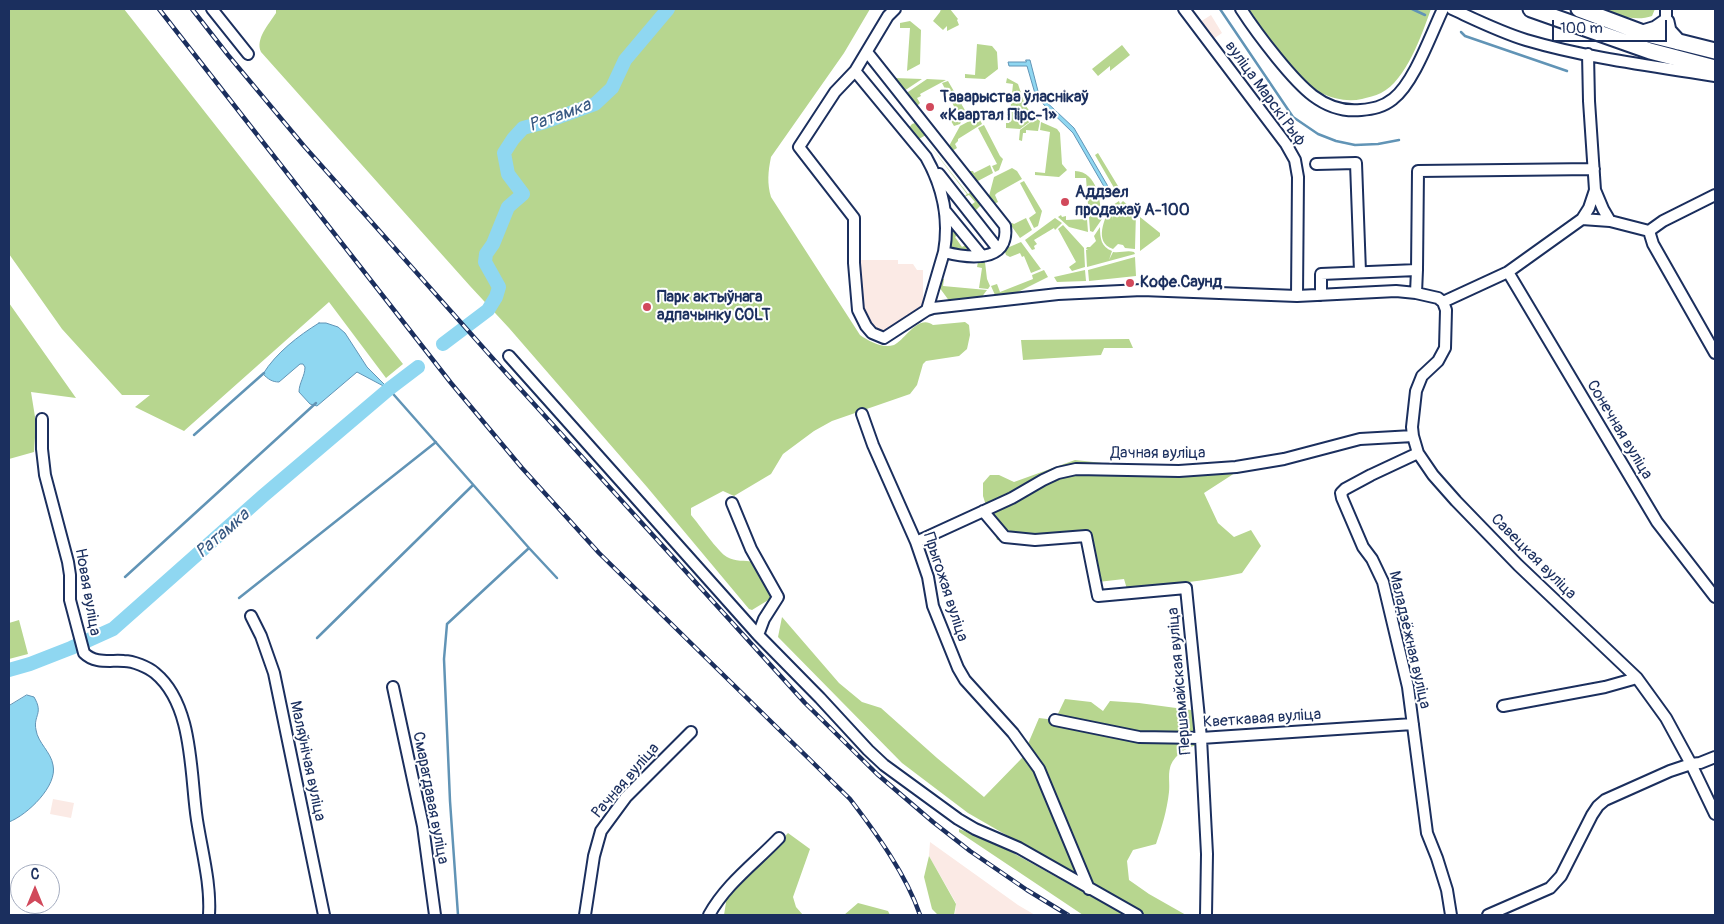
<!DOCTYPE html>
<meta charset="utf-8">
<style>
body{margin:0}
#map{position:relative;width:1724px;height:924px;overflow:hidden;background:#fff;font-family:Pangolin,sans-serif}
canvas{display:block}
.frame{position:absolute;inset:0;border:10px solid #1b2f5e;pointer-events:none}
.north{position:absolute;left:10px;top:864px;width:50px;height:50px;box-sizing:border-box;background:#fff;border:1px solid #a4acbf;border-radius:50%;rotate:0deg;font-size:14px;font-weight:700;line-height:20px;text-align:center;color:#1b2f5e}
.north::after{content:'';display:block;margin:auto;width:18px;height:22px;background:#d1495b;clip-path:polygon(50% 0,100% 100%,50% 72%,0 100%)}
.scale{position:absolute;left:1552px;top:20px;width:115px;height:22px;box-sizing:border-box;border:2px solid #1b2f5e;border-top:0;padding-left:6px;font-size:15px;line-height:18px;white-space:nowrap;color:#1b2f5e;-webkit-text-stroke:4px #fff;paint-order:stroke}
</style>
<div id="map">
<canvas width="1724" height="924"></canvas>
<div class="frame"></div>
<div class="north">С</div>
<div class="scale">100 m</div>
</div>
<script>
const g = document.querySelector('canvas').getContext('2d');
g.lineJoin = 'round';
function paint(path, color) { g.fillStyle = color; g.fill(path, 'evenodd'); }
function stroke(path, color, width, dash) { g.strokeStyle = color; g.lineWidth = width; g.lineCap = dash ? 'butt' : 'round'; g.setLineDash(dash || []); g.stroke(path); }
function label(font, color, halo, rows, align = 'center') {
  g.font = font + ' Pangolin,sans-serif'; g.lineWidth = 4; g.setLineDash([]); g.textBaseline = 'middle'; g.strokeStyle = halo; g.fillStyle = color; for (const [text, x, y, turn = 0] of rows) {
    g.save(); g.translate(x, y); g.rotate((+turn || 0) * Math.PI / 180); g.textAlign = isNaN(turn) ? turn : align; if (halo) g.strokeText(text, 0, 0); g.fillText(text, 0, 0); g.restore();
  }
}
const built = new Path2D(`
 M 1211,15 L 1222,33 L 1212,40 L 1200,22 Z
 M 859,260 L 898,260 L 898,264 L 913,264 L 917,270 L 923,270 L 923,302 L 920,309 L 884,333 L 875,330 L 865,319 L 862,311 Z
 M 53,799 L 74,803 L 71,818 L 50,814 Z
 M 930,842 L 1018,905 L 1035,915 L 955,915 L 956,903 L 929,856 Z`);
const green = new Path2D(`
 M 9,9 L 124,9 L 403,364 L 386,378 L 329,302 L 184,431 L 135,407 L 150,395 L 122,395 L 62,329 L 9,254 Z
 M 276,9 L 870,9 L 844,53 L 771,157 C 768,172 767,183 771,197 L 860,335 C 869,341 882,349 894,345 C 905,340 918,314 933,325 L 965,322 L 969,325 L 970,335 L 967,349 L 959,356 L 926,361 L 923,364 L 917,385 L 910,394 L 832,421 L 814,431 L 783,454 L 771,474 L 734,496 L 723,491 L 691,508 L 691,515 C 699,524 718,552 727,557 C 735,562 745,560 754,562 L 771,596 L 770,599 L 752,610 L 749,609 L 647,487 L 509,328 L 470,286 L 261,52 C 255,39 269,24 276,13 Z
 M 941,9 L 950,9 L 958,19 L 957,20 L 959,25 L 947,31 L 947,26 L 943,30 L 933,21 L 940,12 Z
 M 1249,9 L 1431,9 C 1422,34 1406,81 1381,93 C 1375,96 1368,97 1362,99 C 1348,102 1334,99 1321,93 C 1296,79 1265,33 1249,9 Z
 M 1601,9 L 1655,9 L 1652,16 C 1635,22 1617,15 1601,9 Z
 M 910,21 L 921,30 L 920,64 L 907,71 L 910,28 L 900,28 L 900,23 Z
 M 977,44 L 992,46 L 997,52 L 998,69 L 985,79 L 965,78 L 965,74 L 975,75 Z
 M 1122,45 L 1130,55 L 1110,71 L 1110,66 L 1098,76 L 1092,69 Z
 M 871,72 L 912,124 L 918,122 L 926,135 L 917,140 L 908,129 L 912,124 Z
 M 894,78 L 922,79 L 904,91 Z
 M 1007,78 L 1018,84 L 1025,105 L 1035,118 L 1020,129 L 1006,128 L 1006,123 L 1009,123 L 1013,84 L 1006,83 Z
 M 927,79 L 946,80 L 920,94 L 921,96 L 917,98 L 920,103 L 916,107 L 905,94 Z
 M 948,81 L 966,112 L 960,124 L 954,126 L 951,121 L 959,116 L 942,83 Z
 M 975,118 L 980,120 L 982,124 L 958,139 L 958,141 L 955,144 L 957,148 L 952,151 L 949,146 L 960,126 Z
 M 1036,118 L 1040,121 L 1038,131 L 1026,130 L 1026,133 L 1023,133 L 1022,141 L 1019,140 L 1020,130 Z
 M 1041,122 L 1057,129 L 1060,133 L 1062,164 L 1067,170 L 1059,177 L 1035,175 L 1035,172 L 1045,173 L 1050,132 L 1040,130 Z
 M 984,125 L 1000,156 L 1003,159 L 999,170 L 995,172 L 992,166 L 997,164 L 978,128 Z
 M 924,138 L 968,194 L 972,191 L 982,204 L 975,211 L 971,205 L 975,202 L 969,195 L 964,197 L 967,194 Z
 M 1098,153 L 1121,191 L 1117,193 L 1095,155 Z
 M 990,165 L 993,173 L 976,182 L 967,171 L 973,171 L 974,173 Z
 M 1012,168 L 1017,171 L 1022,179 L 997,193 L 995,195 L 998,202 L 994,204 L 989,196 L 994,177 Z
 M 1075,171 C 1098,172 1100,201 1102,219 L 1093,232 L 1090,231 L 1086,178 L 1075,178 Z
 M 1024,181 L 1042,211 L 1038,226 L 1034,228 L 1029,218 L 1036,213 L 1020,183 Z
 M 1119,201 L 1120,204 L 1123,201 L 1136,212 L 1135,249 L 1125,248 L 1123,245 L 1118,244 L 1113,249 C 1093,242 1105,219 1111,204 L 1114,208 L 1112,220 L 1115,208 L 1113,205 Z
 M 1061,215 L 1062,217 L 1066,216 L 1066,220 L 1087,219 L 1088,232 L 1069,227 L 1058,217 Z
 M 1140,217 L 1160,233 L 1160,236 L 1140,251 Z
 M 1026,218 L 1032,230 L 1020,238 L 1010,224 L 1012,223 L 1014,224 Z
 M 1055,218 L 1062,223 L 1055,230 L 1054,228 L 1034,240 L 1037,244 L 1034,246 L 1035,249 L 1032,250 L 1025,240 Z
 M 1063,225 L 1084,248 L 1085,267 L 1072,271 L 1069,267 L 1076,262 L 1058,229 Z
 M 1100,227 C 1100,238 1101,247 1112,251 L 1109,260 L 1113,252 C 1121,253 1127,250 1134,252 L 1135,254 L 1087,267 L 1086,250 L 1088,250 L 1086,249 L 1087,247 L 1090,247 L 1096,241 L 1094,236 Z
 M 953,228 L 958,235 L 955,237 L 962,247 L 966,245 L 970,249 L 970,252 L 952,251 L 949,248 L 950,229 Z
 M 1021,242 L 1041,269 L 1031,273 L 1024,256 L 1022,257 L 1020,253 L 1010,257 L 1006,255 L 1005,252 L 1007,248 Z
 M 1135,257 L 1136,276 L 1089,281 L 1088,270 Z
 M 978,262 L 985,262 L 987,279 L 990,286 L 988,289 L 979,288 L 982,268 L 977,267 Z
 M 1044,270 L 1048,277 L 1016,293 L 995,295 L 991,286 L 997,284 L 1000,292 L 1033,279 L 1032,275 Z
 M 1085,270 L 1086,281 L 1057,282 L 1054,277 Z
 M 941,279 L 944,279 L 943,286 L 987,290 L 981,298 L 950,302 L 939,287 Z
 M 9,303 L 76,398 L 31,392 L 36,423 L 34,452 L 9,459 Z
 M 1129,339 L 1133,348 L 1104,348 L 1101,355 L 1023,360 L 1021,340 Z
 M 1075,460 L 1112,464 L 1141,473 L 1238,471 L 1204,493 L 1218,523 L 1234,537 L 1251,530 L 1261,546 L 1242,573 C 1204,582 1165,584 1127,589 L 1124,579 L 1098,582 L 1084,540 L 1051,545 L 997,540 L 983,496 L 983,483 L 990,475 L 999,475 L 1014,482 Z
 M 782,617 L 839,683 L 862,702 L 881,708 L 937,758 L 984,797 L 1022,758 L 1039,718 L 1055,720 L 1065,699 L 1091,702 L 1103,711 L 1110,701 L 1139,703 L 1191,710 L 1197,729 L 1198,745 C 1186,747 1173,756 1170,768 C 1168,775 1170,785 1169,792 C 1167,810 1162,827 1156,844 L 1133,850 L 1127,861 L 1129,880 L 1149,894 L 1186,915 L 1145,915 L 968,813 L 902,763 L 778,637 Z
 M 19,620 L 28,654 L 9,659 L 9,623 Z
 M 959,829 L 995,843 L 1125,915 L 1083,915 L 959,832 Z
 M 788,833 L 810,849 L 793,897 L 796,907 L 803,915 L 724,915 L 727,896 Z
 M 929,856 L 956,904 L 954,915 L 938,915 L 932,909 L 924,877 Z
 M 858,903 L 888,911 L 890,915 L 844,915 Z`);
const water = new Path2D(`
 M 1026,60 L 1030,60 L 1039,95 L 1074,128 L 1113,195 L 1110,197 L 1073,133 L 1036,97 L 1027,66 L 1009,66 L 1008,62 L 1026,62 Z
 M 319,323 L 326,323 L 338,327 L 345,333 L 367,367 L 389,389 L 357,372 L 317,406 L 310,404 L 299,392 C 299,383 305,376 305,367 L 303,364 L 300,364 L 279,382 C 272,382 268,379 263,374 C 276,353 298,336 319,323 Z
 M 27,695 L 34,697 C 44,714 33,715 36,730 C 38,743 51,752 53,765 C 58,786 27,815 9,822 L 9,706 Z`);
const stream = new Path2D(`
 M 1220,9 L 1293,117 L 1318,134 L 1336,141 L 1355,145 L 1378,144 L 1399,140
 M 1412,9 L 1425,15
 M 1461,32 L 1465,36 L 1567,71
 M 387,387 L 529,548 L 447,624 L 444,659 L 450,801 L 458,915
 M 194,435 L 264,373
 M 529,548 L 557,578
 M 125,577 L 316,403
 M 239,598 L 436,442
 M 317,638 L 473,485`);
const river = new Path2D(`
 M 443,344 L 488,310 L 496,297 L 499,287 L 485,262 L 486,254 L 493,244 L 508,207 L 523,194 L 508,174 L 504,153 L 513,139 L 523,128 L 545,122 L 595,104 L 612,88 L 625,60 L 668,9
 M 9,670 L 30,664 L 71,648 L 113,629 L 263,496 L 389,389 L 418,367`);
const minor = new Path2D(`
 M 212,9 L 248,54
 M 895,9 L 888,16 L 855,71 L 835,92 L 799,147 L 854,218 L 854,263 L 858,310 L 866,326 L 872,333 L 884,338 L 927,310 L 933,308 L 1058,294 L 1142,290 L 1297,296 L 1396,291 L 1416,293 L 1438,298 L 1443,302 L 1446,310 L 1445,348 L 1438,361 L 1422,376 L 1416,391 L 1412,427 L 1413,436 L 1418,453 L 1433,475 L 1456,501 L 1518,565 L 1637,678 L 1666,718 L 1691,764 L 1715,814
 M 1184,9 L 1286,144 L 1295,160 L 1298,177 L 1297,296
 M 1241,9 C 1252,26 1264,42 1277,58 C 1299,85 1323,114 1361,110 C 1373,109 1383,107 1393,99 C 1414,83 1431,34 1443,9
 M 1452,9 C 1476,20 1500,32 1526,40 C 1587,58 1652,66 1715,76
 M 1666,9 L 1666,22
 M 855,71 L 926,157 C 943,187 950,217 944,252 C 967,258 1010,264 1005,226 L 867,52
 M 1316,164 L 1356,163 L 1360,272
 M 939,174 L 998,249
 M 1595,190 L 1603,209 L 1610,221
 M 946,212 L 982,256
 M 1582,219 L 1610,221 L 1649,231
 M 1649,231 L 1653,244 L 1715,353
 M 1649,231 L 1663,221 L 1715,195
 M 1417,270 L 1418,171 L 1594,169
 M 1508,272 L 1657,522 L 1715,597
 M 1321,295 L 1321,274 L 1417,270 L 1416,293
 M 1443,302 L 1508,272 L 1582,219 L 1589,208 L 1595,190 L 1589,101 L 1588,54
 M 927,310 L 944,252
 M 509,356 L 758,635 L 820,698 L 868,750 L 884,765 L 958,819 L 975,829 L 1019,848 L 1137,915
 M 862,414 L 873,445 L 916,542 L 928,577 L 933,606 L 958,668 L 965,680 L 1013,733 L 1039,769 L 1089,889
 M 42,419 L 42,449 L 45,475 L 68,562 L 70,575 L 70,600 L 84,653 C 95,664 110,660 124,661 C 133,661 148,667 155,673 C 194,705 190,775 197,820 C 202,852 211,884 209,915
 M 1418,453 L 1371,475 L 1345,489 L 1341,493 L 1342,498 L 1363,547 L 1372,559 L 1383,582 L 1408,687 L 1427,833 L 1437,858 L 1447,890 L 1451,915
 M 732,503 L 751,549 L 778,597 L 764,619 L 758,635
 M 983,511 L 1005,537 L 1035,540 L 1086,536 L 1098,596 L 1186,588 L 1201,738 L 1207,854 L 1206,915
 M 916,542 L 1012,498 L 1043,480 L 1058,473 L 1076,469 L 1179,471 L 1236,467 L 1284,459 L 1360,439 L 1413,436
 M 251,616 L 261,636 L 274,673 L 324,915
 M 393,687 L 423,826 L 435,915
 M 1503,706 L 1605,687 L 1637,678
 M 1055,720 L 1139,737 L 1201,738 L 1413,724
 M 585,915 L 594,856 L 601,831 L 626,797 L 691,732
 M 709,915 C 726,884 755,863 779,838
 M 1488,915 L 1550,888 L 1561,876 L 1592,815 L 1598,806 L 1605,800 L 1670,771 L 1691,764 L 1700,763 L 1715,757`);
const highway = new Path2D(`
 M 1531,9 L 1650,51 L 1715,68
 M 1579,9 L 1643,33 L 1715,51
 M 1643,33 L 1656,29 L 1666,22 L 1668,31 L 1678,42`);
const rail = new Path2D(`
 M 159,9 L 451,383 L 522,468 L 599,553 L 850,799 C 876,833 906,874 920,915
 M 192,9 L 228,55 L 304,146 L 496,362 L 805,703 L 877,774 L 933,822 L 970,851 L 1027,890 L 1068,915`);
const markers = [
 [930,107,5,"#d1495b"],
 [1065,202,5,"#d1495b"],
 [1130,283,5,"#d1495b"],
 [647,307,5,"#d1495b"]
];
const streetNames = [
 ["вуліца Марскі Рыф",1265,94,54],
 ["Сонечная вуліца",1619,430,59],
 ["Дачная вуліца",1158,454],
 ["Савецкая вуліца",1533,557,45],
 ["Прыгожая вуліца",945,587,72],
 ["Новая вуліца",87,592,80],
 ["Маладзёжная вуліца",1409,640,77],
 ["Першамайская вуліца",1180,681,-95],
 ["Кветкавая вуліца",1262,719,-4],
 ["Маляўнічая вуліца",307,761,78],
 ["Рачная вуліца",626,781,-49],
 ["Смарагдавая вуліца",430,798,79]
];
const poiNames = [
 ["Таварыства ўласнікаў",940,98],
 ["«Квартал Пірс-1»",940,116],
 ["Аддзел",1075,193],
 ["продажаў А-100",1075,211],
 ["Кофе Саунд",1140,283],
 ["Парк актыўнага",657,298],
 ["адпачынку COLT",657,316]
];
const waterNames = [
 ["Ратамка",560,116,-20],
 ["Ратамка",223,534,-41]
];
paint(built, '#fbeae5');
paint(green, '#b7d68f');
paint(water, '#8fd7f1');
stroke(water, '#6194b6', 1);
stroke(stream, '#6194b6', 2.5);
stroke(river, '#8fd7f1', 14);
stroke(minor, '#1b2f5e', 14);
stroke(highway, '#1b2f5e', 19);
stroke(minor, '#fff', 10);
stroke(highway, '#fff', 15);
stroke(rail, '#1b2f5e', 4.5);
stroke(rail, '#fff', 2.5, [8]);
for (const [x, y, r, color] of markers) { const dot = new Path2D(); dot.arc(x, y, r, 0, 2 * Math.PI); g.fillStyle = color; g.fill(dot); stroke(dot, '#fff', 2); }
label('16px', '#1b2f5e', '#fff', streetNames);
label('bold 16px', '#1b2f5e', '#fff', poiNames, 'left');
label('italic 18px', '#385983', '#fff', waterNames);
</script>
